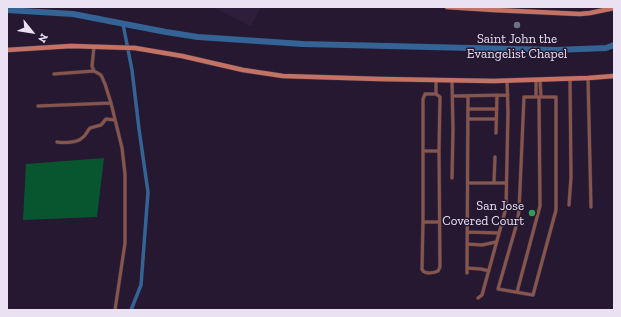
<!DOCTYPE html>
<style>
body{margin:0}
#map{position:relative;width:621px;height:317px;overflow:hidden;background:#251830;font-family:"Zilla Slab",serif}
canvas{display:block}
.frame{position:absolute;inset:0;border:8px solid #eae1f2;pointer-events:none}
.north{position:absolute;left:12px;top:12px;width:40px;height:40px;-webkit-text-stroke:3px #251830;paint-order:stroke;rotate:120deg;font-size:11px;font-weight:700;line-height:16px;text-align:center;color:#eae1f2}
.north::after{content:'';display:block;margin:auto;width:14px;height:18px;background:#eae1f2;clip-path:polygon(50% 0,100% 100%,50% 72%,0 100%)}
</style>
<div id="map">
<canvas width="621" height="317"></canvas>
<div class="frame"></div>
<div class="north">N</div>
</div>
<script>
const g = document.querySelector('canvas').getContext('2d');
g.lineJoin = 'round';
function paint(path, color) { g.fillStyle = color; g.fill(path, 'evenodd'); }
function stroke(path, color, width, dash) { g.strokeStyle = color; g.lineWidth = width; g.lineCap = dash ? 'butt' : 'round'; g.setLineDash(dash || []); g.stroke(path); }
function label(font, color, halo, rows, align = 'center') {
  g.font = font + ' "Zilla Slab",serif'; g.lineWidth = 3; g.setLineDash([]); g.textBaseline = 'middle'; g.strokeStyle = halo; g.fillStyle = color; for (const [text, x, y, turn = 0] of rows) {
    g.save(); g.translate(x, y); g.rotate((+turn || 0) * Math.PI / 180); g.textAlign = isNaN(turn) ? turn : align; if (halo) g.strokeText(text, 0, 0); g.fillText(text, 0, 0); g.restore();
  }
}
const built = new Path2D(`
 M 213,7 L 261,7 L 251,26 Z`);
const forest = new Path2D(`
 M 104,158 L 97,217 L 23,220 L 26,164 Z`);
const canal = new Path2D(`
 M 123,24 L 132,70 L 139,129 L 148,192 L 141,285 L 131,310`);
const river = new Path2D(`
 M 7,10 L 73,14 L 166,32 L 198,37 L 303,44 L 556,50 L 606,48 L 614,45`);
const street = new Path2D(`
 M 94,47 L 92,66 L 94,71 L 101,75 L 105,84 L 111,103 L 122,148 L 125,174 L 125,243 L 115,310
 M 54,74 L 94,71
 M 588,78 L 591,207
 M 536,80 L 536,97
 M 540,80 L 541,97
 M 425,94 L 436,94 L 440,97 L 439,151 L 440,267 L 438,271 C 434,273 426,274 423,271 L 422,269 L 423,222 L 423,99 Z
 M 436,94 L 436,80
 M 453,96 L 508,95
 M 524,97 L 556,97 L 556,210 L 533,295 L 498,289 L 517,223 L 519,211 Z
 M 38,106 L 111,103
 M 468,109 L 497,109
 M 468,119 L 496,119
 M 496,133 L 497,95
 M 57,142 C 63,143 77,143 82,138 C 86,136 87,131 90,128 L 101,125 L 106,119 L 115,120
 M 423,151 L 439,151
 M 452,178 L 453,130 L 452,80
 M 494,182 L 495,157
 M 468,183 L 506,183
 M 569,205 L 571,177 L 570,79
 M 423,222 L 439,222
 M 467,232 L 499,233
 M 467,244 L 482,245 L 496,242
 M 467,268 L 481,269 L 489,271
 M 467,273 L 468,96
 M 517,292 L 540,206 L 539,97
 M 478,298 L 482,295 L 506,208 L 508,112 L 507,80`);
const secondary = new Path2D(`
 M 447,7 L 494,10 L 580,14 L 590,13 L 614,8
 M 7,50 L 71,46 L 135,48 L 182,56 L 243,70 L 283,76 L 379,79 L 494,81 L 588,78 L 614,76`);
const markers = [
 [517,25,4,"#6b7280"],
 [532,213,4,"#2e9e5b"]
];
const poiNames = [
 ["Saint John the",517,39],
 ["Evangelist Chapel",517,54],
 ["San Jose",524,206,"right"],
 ["Covered Court",524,221,"right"]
];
paint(built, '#2e1e3c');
paint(forest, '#08562f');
stroke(canal, '#346496', 3.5);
stroke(river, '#346496', 6);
stroke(street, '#41344b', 4);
stroke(secondary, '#41344b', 5.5);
stroke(street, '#88554b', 3);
stroke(secondary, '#c47263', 4.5);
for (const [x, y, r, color] of markers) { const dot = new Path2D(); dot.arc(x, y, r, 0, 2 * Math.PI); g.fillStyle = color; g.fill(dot); stroke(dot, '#251830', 1.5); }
label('13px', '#eae1f2', '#251830', poiNames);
</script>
